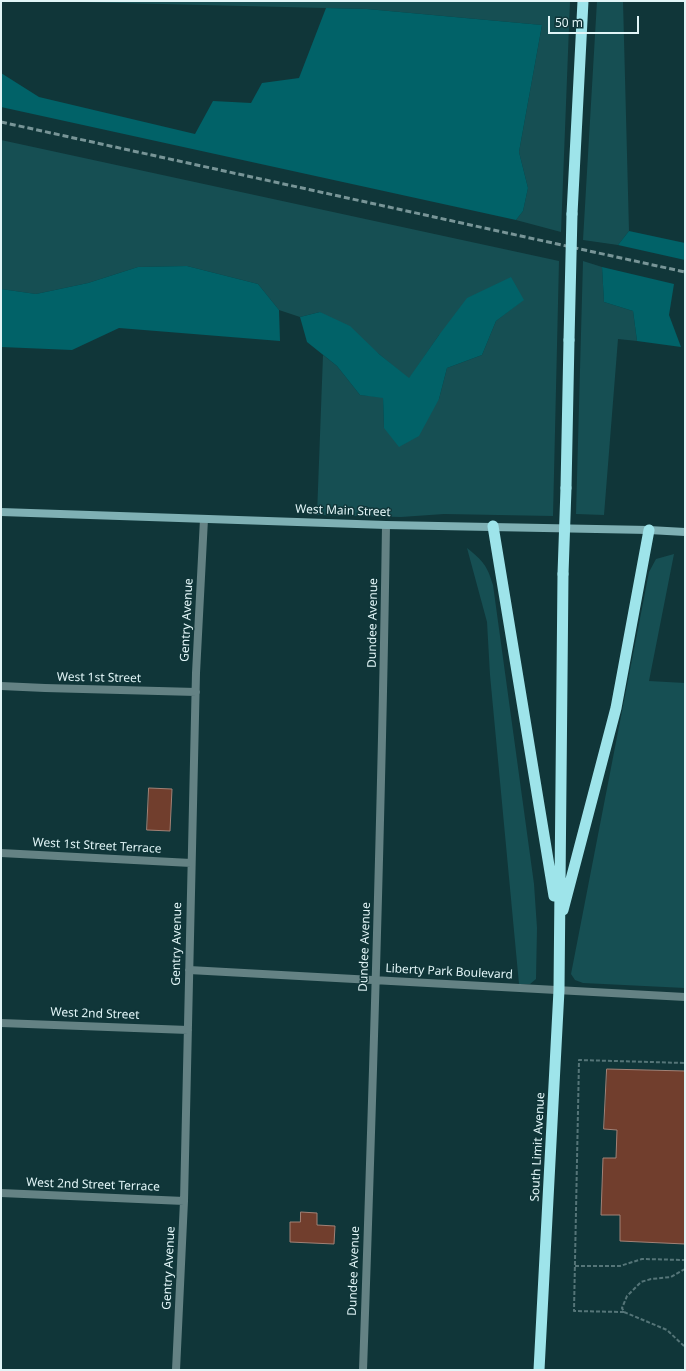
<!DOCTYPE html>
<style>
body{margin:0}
#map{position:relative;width:686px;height:1371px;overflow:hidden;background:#103639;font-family:"Noto Sans",sans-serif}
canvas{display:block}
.frame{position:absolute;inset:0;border:2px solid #e1f5f7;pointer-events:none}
.scale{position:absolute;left:548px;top:16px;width:91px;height:18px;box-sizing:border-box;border:2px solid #e1f5f7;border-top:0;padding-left:5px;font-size:12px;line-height:14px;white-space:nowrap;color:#e1f5f7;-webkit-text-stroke:3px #103639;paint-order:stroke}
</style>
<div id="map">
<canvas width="686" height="1371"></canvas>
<div class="frame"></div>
<div class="scale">50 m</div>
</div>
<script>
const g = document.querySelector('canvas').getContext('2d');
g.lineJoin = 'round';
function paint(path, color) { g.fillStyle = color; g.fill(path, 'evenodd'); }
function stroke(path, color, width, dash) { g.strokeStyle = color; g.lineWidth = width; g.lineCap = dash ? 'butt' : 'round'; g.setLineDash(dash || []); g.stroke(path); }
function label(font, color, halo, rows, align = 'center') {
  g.font = font + ' "Noto Sans",sans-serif'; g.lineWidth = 3; g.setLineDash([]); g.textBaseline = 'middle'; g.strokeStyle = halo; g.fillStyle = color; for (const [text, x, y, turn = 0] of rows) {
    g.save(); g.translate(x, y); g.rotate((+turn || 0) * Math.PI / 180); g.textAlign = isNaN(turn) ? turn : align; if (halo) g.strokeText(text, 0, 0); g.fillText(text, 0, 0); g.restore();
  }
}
const green = new Path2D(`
 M 37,1 L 570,1 L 561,232 L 516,220 L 523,211 L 528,188 L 519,152 L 542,25 L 367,9 Z
 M 597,1 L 623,1 L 629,231 L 618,245 L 583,240 Z
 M 1,140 L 559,261 L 553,516 L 444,514 L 401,517 L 317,515 L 323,355 L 337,366 L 360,395 L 383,397 L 384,428 L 439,399 L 447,368 L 482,355 L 496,321 L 523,300 L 439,335 L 409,379 L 379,354 L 320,312 L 300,317 L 279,310 L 258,284 L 187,266 L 138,267 L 88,283 L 36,294 L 1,289 Z
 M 583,261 L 602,267 L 604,302 L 633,311 L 637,341 L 618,339 L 604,515 L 576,514 Z
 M 467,548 C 483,561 487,565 493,585 L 534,884 L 537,928 L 536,979 L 530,984 L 519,984 L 490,675 L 487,622 Z
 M 674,554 L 649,681 L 685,683 L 685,988 L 583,983 L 575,980 L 571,974 L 649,572 L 656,559 Z`);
const forest = new Path2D(`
 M 326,8 L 367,9 L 542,25 L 519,152 L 528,188 L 523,211 L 516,220 L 1,107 L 1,73 L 39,97 L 195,134 L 213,101 L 251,103 L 262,83 L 299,78 Z
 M 629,231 L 685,243 L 685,260 L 618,245 Z
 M 187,266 L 258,284 L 279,310 L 280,341 L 119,328 L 72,350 L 1,347 L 1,289 L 36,294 L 88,283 L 138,267 Z
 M 602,267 L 674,284 L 669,315 L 681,347 L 637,341 L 633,311 L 604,302 Z
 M 511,277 L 524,300 L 496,321 L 482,355 L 447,368 L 439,399 L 419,436 L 399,447 L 384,428 L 383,398 L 360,395 L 337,366 L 307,342 L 300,317 L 320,312 L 350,326 L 379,354 L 409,378 L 439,335 L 467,298 Z`);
const building = new Path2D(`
 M 149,788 L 172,789 L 170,831 L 147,830 Z
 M 607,1069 L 685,1071 L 685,1244 L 620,1241 L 620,1215 L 601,1215 L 603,1158 L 616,1158 L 617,1130 L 604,1129 Z
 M 301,1212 L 317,1213 L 317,1225 L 335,1226 L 334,1244 L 290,1242 L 290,1222 L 300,1222 Z`);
const path = new Path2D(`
 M 575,1266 L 620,1266 L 642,1259 L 685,1260
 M 685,1269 L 671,1277 L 651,1279 L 641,1282 L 627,1296 L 622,1308 L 624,1312 L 667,1330 L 685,1347
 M 624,1312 L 574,1311 L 579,1060 L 685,1063`);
const minor = new Path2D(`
 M 1,686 L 45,688 L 196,692
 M 1,853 L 191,863
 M 189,970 L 685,997
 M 1,1023 L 188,1030
 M 1,1193 L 184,1201
 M 176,1370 L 184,1201 L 196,673 L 204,519
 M 363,1370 C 373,1088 382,807 386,525`);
const secondary = new Path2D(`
 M 1,512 L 386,525 L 649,530 L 685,532`);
const trunk = new Path2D(`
 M 572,214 L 583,1
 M 566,488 L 569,340
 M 493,526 L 554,896
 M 563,910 L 616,708 L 649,530
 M 539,1370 L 559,990 L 563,574`);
const rail = new Path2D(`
 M 1,122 L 685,272`);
const trunkBridge = new Path2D(`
 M 569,340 L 572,214
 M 563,574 L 566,488`);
const streetNames = [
 ["West Main Street",343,511,2],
 ["Gentry Avenue",187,620,-87],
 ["Dundee Avenue",373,623,-89],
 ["West 1st Street",99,678,1],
 ["West 1st Street Terrace",97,846,3],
 ["Gentry Avenue",177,944,-89],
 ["Dundee Avenue",365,947,-88],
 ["Liberty Park Boulevard",449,972,3],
 ["West 2nd Street",95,1014,2],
 ["South Limit Avenue",538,1147,-87],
 ["West 2nd Street Terrace",93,1185,2],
 ["Gentry Avenue",169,1268,-87],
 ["Dundee Avenue",354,1271,-88]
];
paint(green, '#164f53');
paint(forest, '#016268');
paint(building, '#713e2d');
stroke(building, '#a18176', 1);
stroke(path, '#557578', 2, [4, 2]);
stroke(minor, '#648284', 8);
stroke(secondary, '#7fb0b4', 8);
stroke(trunk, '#9ee4ea', 11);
stroke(rail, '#789597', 3, [6, 3]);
stroke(trunkBridge, '#9ee4ea', 11);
label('12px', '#e1f5f7', '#103639', streetNames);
</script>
